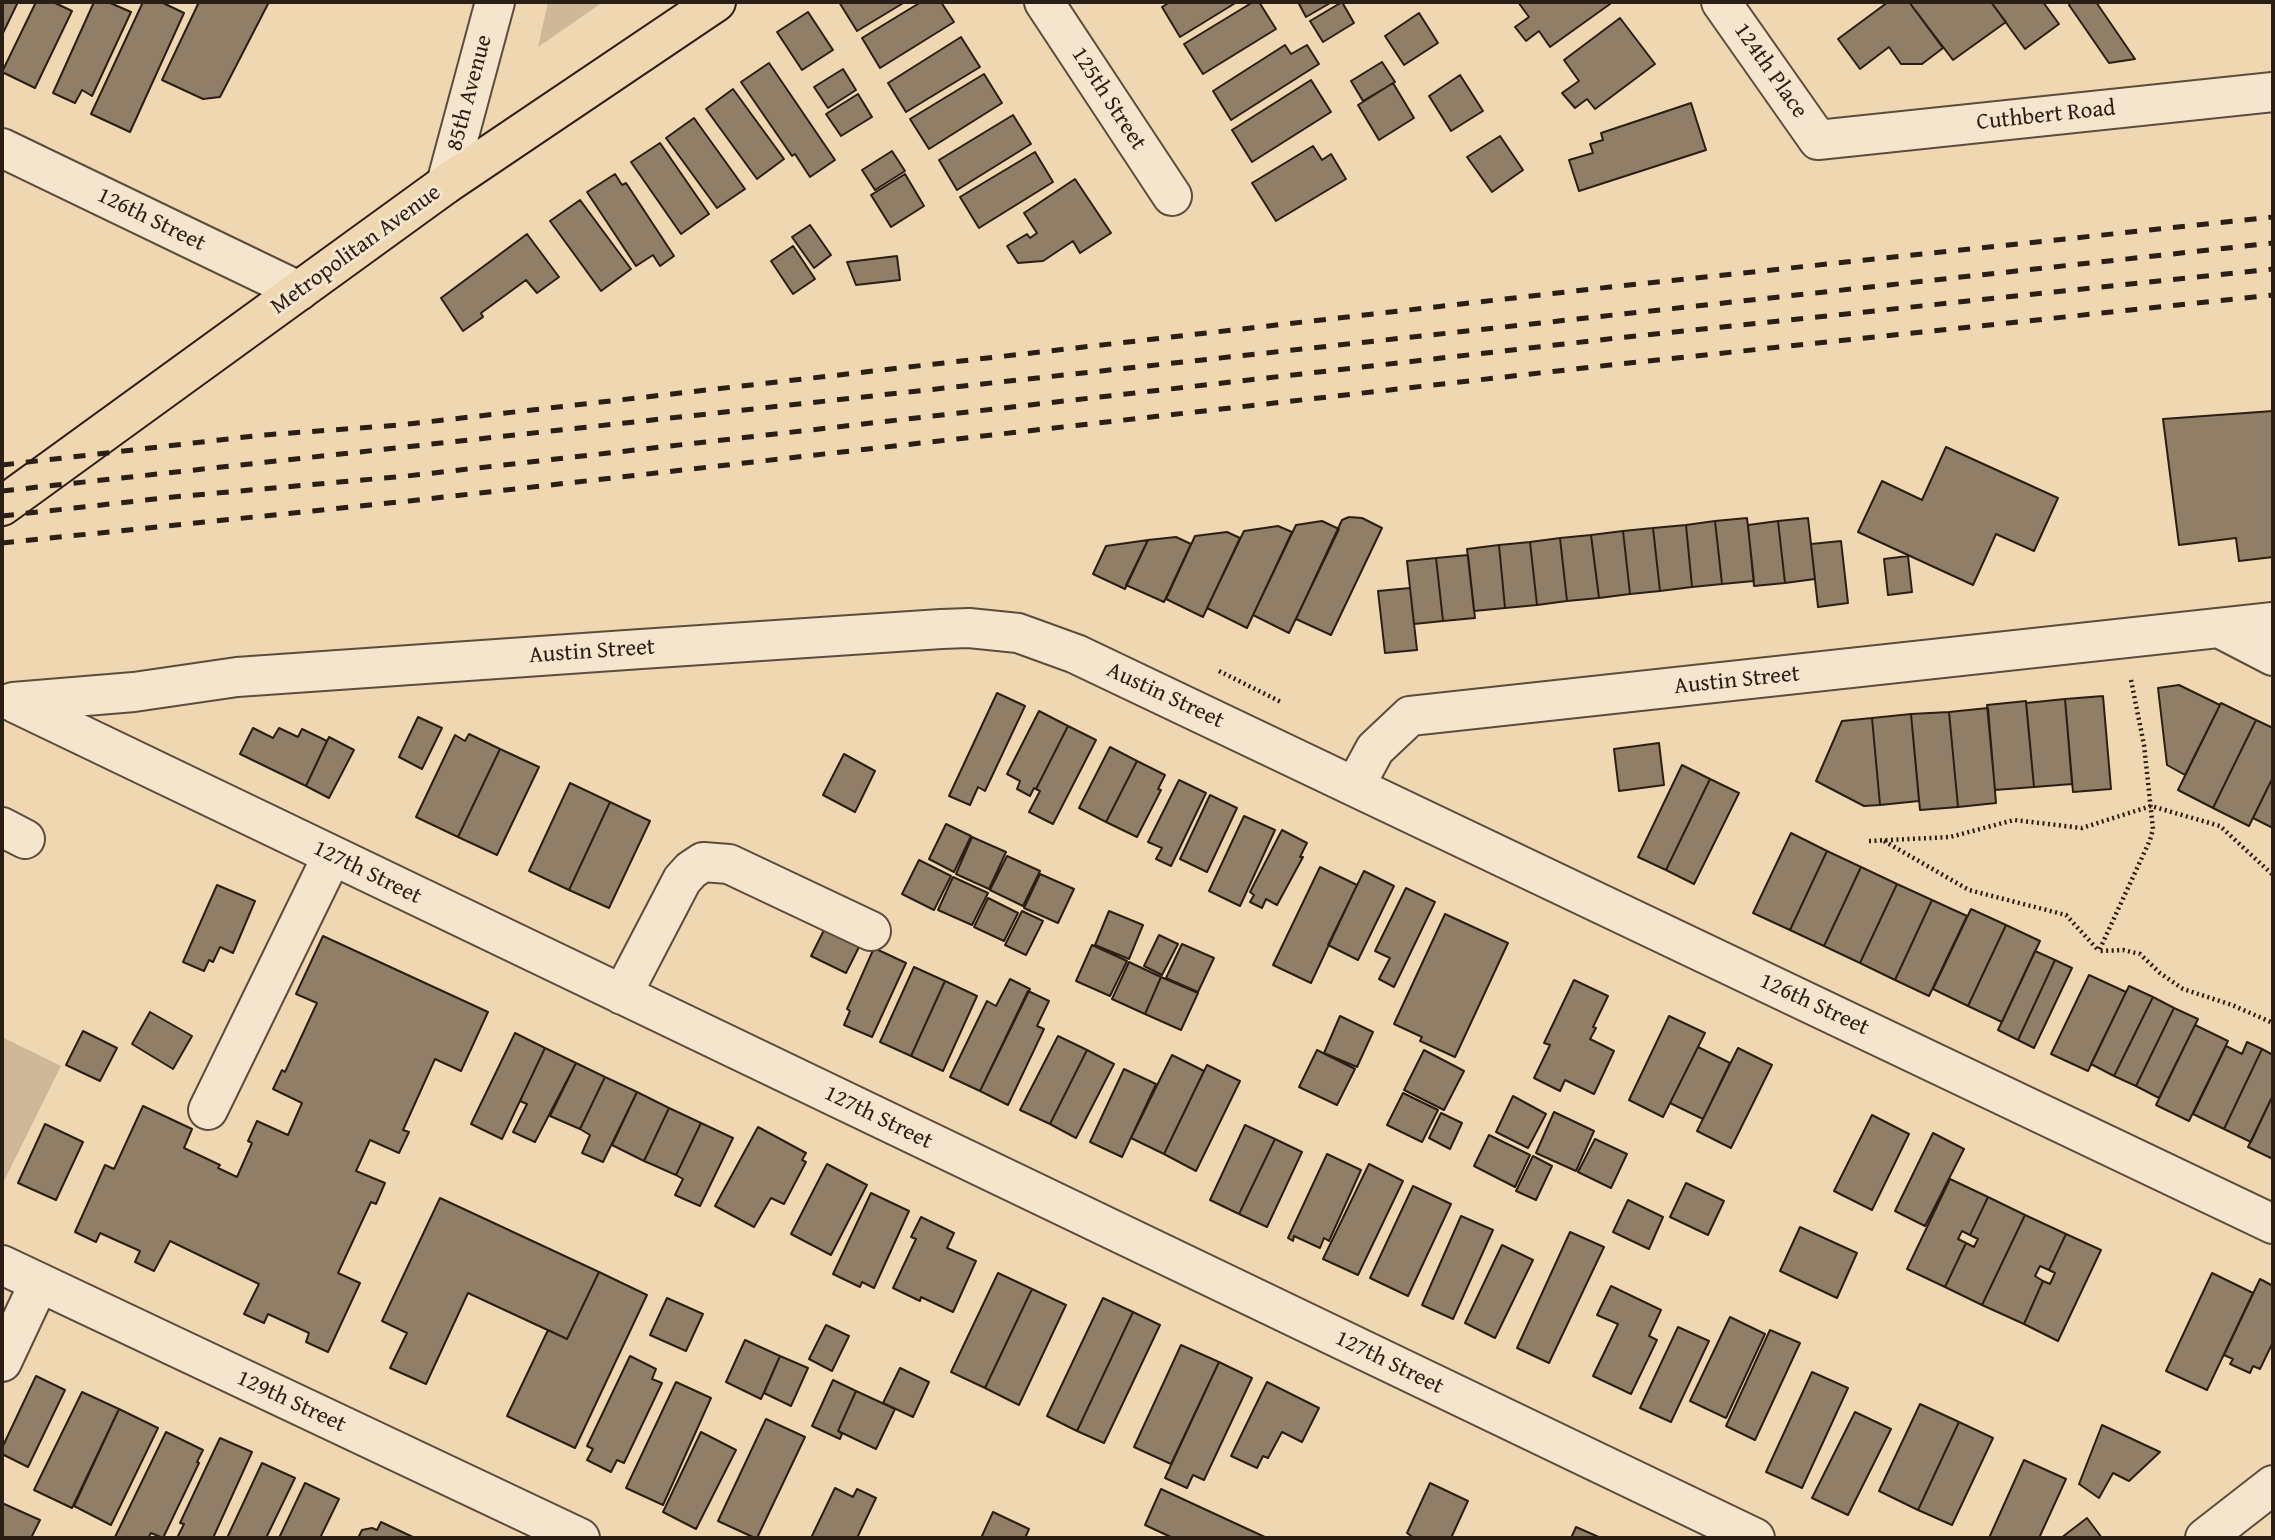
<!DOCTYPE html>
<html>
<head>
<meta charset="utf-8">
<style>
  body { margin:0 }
  #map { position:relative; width:2275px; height:1540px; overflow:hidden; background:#efd7b2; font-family:"Gentium Book Plus",serif }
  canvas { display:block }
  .frame { position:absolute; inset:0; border:4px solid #2b1e14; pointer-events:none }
</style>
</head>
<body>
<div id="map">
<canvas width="2275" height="1540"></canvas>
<div class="frame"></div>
</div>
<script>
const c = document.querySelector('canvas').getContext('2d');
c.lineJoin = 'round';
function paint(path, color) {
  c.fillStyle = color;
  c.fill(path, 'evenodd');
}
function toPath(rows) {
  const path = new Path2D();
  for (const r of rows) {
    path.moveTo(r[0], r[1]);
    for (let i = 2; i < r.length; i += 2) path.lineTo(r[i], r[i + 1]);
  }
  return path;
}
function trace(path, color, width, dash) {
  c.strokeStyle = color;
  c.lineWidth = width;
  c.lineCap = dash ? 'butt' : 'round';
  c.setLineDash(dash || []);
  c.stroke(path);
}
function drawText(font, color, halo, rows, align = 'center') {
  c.font = font + ' "Gentium Book Plus",serif';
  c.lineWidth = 6;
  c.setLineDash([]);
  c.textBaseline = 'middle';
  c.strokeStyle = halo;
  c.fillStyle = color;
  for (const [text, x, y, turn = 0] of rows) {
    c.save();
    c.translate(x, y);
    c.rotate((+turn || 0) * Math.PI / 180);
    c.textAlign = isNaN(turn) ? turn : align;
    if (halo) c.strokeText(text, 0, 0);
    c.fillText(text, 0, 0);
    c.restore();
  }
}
const green = toPath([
  [548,2,603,2,538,47],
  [2,1037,61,1066,2,1185]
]);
const building = toPath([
  [2,2,18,2,2,35,2,2],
  [36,2,53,2,72,11,35,88,2,72,36,2],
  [94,2,108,2,131,12,92,96,82,90,75,103,53,93,94,2],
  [143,2,161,2,184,13,130,132,91,114,143,2],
  [199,2,269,2,220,97,203,99,162,80,199,2],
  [839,2,905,2,857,31,839,2],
  [921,2,941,2,954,22,880,68,862,38,921,2],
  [1170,2,1237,2,1180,37,1162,7,1170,2],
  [1253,2,1259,2,1276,29,1203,74,1184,44,1253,2],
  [1298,2,1332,2,1306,17,1298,2],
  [1342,2,1354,23,1323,42,1310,21,1342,2],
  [1518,2,1609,2,1610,4,1550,47,1539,31,1526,41,1515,27,1529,17,1518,2],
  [1888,2,1909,2,1943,48,1922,64,1901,64,1889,47,1860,69,1838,39,1888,2],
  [1909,2,1991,2,2006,22,1953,60,1909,2],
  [1991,2,2043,2,2059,24,2025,49,1991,2],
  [2070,2,2096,2,2135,59,2109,63,2069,5,2070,2],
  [808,12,833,50,802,70,777,32,808,12],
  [1419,13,1438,43,1404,65,1385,36,1419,13],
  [1620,18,1655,64,1595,109,1587,99,1575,108,1562,93,1579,81,1564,60,1620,18],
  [961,37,980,67,906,112,888,83,961,37],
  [1285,45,1291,54,1307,45,1319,64,1231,120,1213,91,1285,45],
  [1382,62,1395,82,1363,101,1351,81,1382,62],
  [769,63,835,160,810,177,795,154,792,156,741,82,769,63],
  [843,69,856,90,828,108,814,87,843,69],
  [984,74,1002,103,929,149,910,119,984,74],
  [1460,75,1483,111,1451,131,1429,96,1460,75],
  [1311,80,1331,112,1252,162,1232,130,1311,80],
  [1393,83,1414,118,1379,140,1358,105,1393,83],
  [733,89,784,159,757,179,706,109,733,89],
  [858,94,872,117,841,136,826,114,858,94],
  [1691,103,1706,150,1579,191,1569,160,1593,153,1590,144,1603,140,1601,133,1691,103],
  [1013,115,1031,144,957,190,939,160,1013,115],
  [694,118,745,189,717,208,666,138,694,118],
  [1500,136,1523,170,1492,192,1467,157,1500,136],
  [660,143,709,214,681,234,631,162,660,143],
  [1313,146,1322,160,1331,154,1346,179,1276,221,1252,183,1313,146],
  [892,151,905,171,875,190,862,170,892,151],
  [1035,152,1053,182,979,228,960,197,1035,152],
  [615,174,622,185,626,183,674,256,660,266,653,255,636,266,587,192,615,174],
  [905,174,924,206,891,227,871,195,905,174],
  [1075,179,1111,233,1080,253,1073,241,1043,261,1018,263,1007,246,1027,234,1030,238,1037,233,1024,213,1075,179],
  [580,200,631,269,601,291,550,221,580,200],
  [810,225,831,255,814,268,792,237,810,225],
  [527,234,559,277,537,293,526,280,481,313,483,317,463,331,441,298,527,234],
  [793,246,815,279,793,294,771,261,793,246],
  [897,256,900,280,856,285,847,262,897,256],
  [2273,411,2273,557,2239,561,2236,538,2179,545,2163,419,2273,411],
  [1946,447,2058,498,2034,551,1996,534,1973,585,1858,532,1882,481,1922,500,1946,447],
  [1349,517,1362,518,1382,528,1331,635,1296,619,1342,520,1349,517],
  [1747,518,1754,581,1722,584,1715,521,1747,518],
  [1808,518,1815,579,1785,583,1778,521,1808,518],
  [1322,521,1339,529,1289,633,1253,615,1296,525,1322,521],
  [1715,521,1722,584,1692,587,1686,525,1715,521],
  [1778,521,1785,583,1754,586,1748,525,1778,521],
  [1686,525,1692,587,1660,591,1653,528,1686,525],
  [1278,526,1292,532,1247,628,1207,608,1244,531,1278,526],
  [1653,528,1660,591,1630,594,1623,531,1653,528],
  [1623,531,1630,594,1599,598,1591,535,1623,531],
  [1227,532,1240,538,1203,617,1166,599,1195,536,1227,532],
  [1591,535,1599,598,1567,601,1560,538,1591,535],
  [1176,537,1191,544,1164,602,1126,585,1148,540,1176,537],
  [1560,538,1567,601,1537,605,1530,542,1560,538],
  [1148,540,1125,589,1093,574,1106,546,1148,540],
  [1841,541,1848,603,1818,607,1811,544,1841,541],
  [1530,542,1537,605,1505,608,1499,545,1530,542],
  [1499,545,1505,608,1474,611,1467,549,1499,545],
  [1468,555,1475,618,1443,621,1436,558,1468,555],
  [1908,556,1912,592,1888,595,1884,559,1908,556],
  [1436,558,1443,621,1414,624,1407,561,1436,558],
  [1410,588,1417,650,1385,653,1378,591,1410,588],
  [2179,685,2220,705,2185,775,2167,765,2158,688,2179,685],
  [997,693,1025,706,985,791,978,787,970,805,949,796,997,693],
  [2103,696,2111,789,2073,792,2065,699,2103,696],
  [2065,699,2072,784,2034,787,2026,703,2065,699],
  [2026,701,2034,787,1995,790,1987,705,2026,701],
  [2221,703,2256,720,2213,808,2178,790,2221,703],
  [1988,708,1996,803,1958,807,1949,712,1988,708],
  [1039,711,1068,726,1036,789,1034,788,1030,796,1017,789,1020,781,1007,774,1039,711],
  [1949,712,1958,807,1920,810,1911,714,1949,712],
  [1911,714,1919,801,1880,805,1872,718,1911,714],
  [418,717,442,728,422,769,399,757,418,717],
  [1872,718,1880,805,1864,806,1816,781,1842,721,1872,718],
  [2256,720,2273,728,2273,777,2249,826,2213,808,2256,720],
  [1068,726,1096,740,1053,824,1029,812,1040,791,1036,789,1068,726],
  [253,728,273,738,279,728,298,737,302,729,327,741,306,786,240,754,253,728],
  [469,734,500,749,458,837,416,817,455,735,465,741,469,734],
  [329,737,354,750,329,798,306,786,329,737],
  [1659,743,1664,785,1619,791,1614,749,1659,743],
  [1110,747,1137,761,1106,822,1079,808,1110,747],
  [500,749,539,767,497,855,458,837,500,749],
  [844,754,875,771,855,812,823,795,844,754],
  [1137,761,1165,775,1158,789,1161,790,1137,837,1106,822,1137,761],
  [1682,765,1710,779,1666,870,1638,857,1682,765],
  [2273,777,2273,828,2253,818,2273,777],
  [1710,779,1739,793,1694,884,1666,870,1710,779],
  [1179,780,1206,793,1171,866,1156,859,1162,848,1148,842,1179,780],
  [570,783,610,802,569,890,529,871,570,783],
  [1210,795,1237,808,1207,872,1180,859,1210,795],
  [610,802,650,821,609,908,569,890,610,802],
  [1244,816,1275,830,1240,906,1209,891,1244,816],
  [946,824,971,836,954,872,929,859,946,824],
  [1282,830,1307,843,1300,857,1303,857,1277,905,1266,899,1262,908,1250,902,1254,895,1250,892,1282,830],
  [1791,833,1827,851,1790,930,1753,913,1791,833],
  [972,837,1006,852,989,889,956,874,972,837],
  [1827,851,1861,867,1824,946,1790,930,1827,851],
  [1007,856,1040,871,1023,906,990,890,1007,856],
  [919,860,951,876,934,910,902,894,919,860],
  [1320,867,1357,885,1311,983,1273,965,1320,867],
  [1861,867,1897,884,1860,963,1824,946,1861,867],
  [1364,871,1394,886,1358,960,1328,945,1364,871],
  [1040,874,1074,889,1058,923,1024,908,1040,874],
  [953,877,988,893,972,925,938,910,953,877],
  [1897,884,1932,900,1895,980,1860,963,1897,884],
  [217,885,255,901,233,953,220,947,213,962,209,960,204,971,183,962,217,885],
  [1406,888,1435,902,1394,987,1379,979,1390,958,1375,951,1406,888],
  [988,898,1018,913,1004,941,974,927,988,898],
  [1932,900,1967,916,1929,996,1895,980,1932,900],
  [1971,909,2006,925,1968,1006,1933,989,1971,909],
  [1022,911,1043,921,1026,955,1005,945,1022,911],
  [1109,911,1143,925,1129,959,1095,945,1109,911],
  [1445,914,1508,943,1455,1057,1420,1041,1422,1037,1394,1024,1445,914],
  [2006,925,2040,941,2002,1022,1968,1006,2006,925],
  [826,926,861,943,846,973,811,956,826,926],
  [1159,935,1178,944,1162,975,1144,966,1159,935],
  [323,936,488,1012,461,1071,435,1059,403,1130,409,1132,399,1153,370,1140,356,1171,385,1183,376,1204,371,1202,338,1273,360,1283,328,1352,306,1342,309,1333,268,1314,264,1323,244,1314,259,1284,170,1241,154,1271,135,1262,140,1251,100,1233,96,1242,75,1232,105,1165,114,1169,143,1106,192,1129,184,1148,220,1165,218,1168,237,1177,252,1143,248,1141,257,1121,288,1135,302,1103,273,1089,282,1070,285,1072,317,1003,296,994,323,936],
  [1182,944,1214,958,1198,992,1166,978,1182,944],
  [1092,945,1127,961,1110,996,1076,981,1092,945],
  [874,948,906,963,872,1037,844,1025,850,1011,847,1009,874,948],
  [2035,951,2055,960,2018,1040,1998,1030,2035,951],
  [2055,960,2072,968,2034,1048,2018,1040,2055,960],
  [1129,962,1161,977,1145,1014,1112,999,1129,962],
  [914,967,945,981,911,1056,880,1042,914,967],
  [2089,975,2126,992,2088,1071,2051,1054,2089,975],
  [1161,977,1198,993,1181,1030,1145,1014,1161,977],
  [1010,979,1030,989,980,1091,950,1077,987,1001,996,1006,1010,979],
  [1574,980,1608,996,1593,1027,1596,1028,1590,1039,1614,1051,1594,1094,1565,1080,1560,1091,1534,1078,1550,1045,1544,1043,1574,980],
  [945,981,977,996,943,1071,911,1056,945,981],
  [2129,986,2153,997,2114,1076,2091,1064,2129,986],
  [1028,991,1049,1001,1037,1026,1044,1029,1008,1105,980,1091,1028,991],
  [2153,997,2174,1008,2136,1086,2114,1076,2153,997],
  [2174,1008,2198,1019,2159,1098,2136,1086,2174,1008],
  [150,1012,192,1036,173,1069,132,1044,150,1012],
  [1340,1016,1373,1032,1357,1067,1324,1053,1340,1016],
  [1669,1016,1705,1033,1663,1117,1629,1100,1669,1016],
  [2195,1025,2228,1041,2189,1121,2156,1105,2195,1025],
  [83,1031,117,1048,100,1081,66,1065,83,1031],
  [515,1033,545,1048,502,1139,471,1124,515,1033],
  [1058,1036,1087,1050,1050,1124,1020,1110,1058,1036],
  [2247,1042,2262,1049,2224,1129,2193,1114,2226,1046,2242,1054,2247,1042],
  [1698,1047,1730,1063,1703,1119,1670,1103,1698,1047],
  [545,1048,576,1063,535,1142,513,1132,527,1104,520,1101,545,1048],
  [1738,1048,1772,1065,1731,1148,1697,1131,1738,1048],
  [2262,1049,2273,1055,2273,1095,2251,1142,2224,1129,2262,1049],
  [1087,1050,1114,1064,1076,1138,1050,1124,1087,1050],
  [1317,1050,1355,1069,1337,1105,1299,1087,1317,1050],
  [1424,1050,1464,1071,1444,1110,1404,1090,1424,1050],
  [1172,1055,1204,1071,1164,1154,1131,1138,1172,1055],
  [576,1063,605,1077,580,1129,550,1116,576,1063],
  [1207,1065,1240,1081,1196,1171,1164,1154,1207,1065],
  [1124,1069,1156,1084,1122,1157,1090,1142,1124,1069],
  [605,1077,637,1092,603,1162,582,1153,590,1135,580,1129,605,1077],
  [637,1092,669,1108,644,1161,612,1145,637,1092],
  [1403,1093,1438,1110,1422,1142,1387,1125,1403,1093],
  [2273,1095,2273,1159,2248,1147,2273,1095],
  [1513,1096,1546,1114,1528,1148,1496,1132,1513,1096],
  [669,1108,701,1123,676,1175,644,1161,669,1108],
  [1554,1112,1594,1131,1576,1171,1536,1153,1554,1112],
  [1441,1113,1462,1123,1450,1149,1429,1138,1441,1113],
  [1872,1115,1909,1134,1872,1210,1834,1191,1872,1115],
  [701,1123,733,1138,700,1206,675,1195,683,1179,676,1175,701,1123],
  [45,1124,83,1142,56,1200,18,1183,45,1124],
  [1245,1125,1275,1139,1239,1214,1210,1200,1245,1125],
  [758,1127,806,1153,802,1160,806,1162,784,1204,771,1198,754,1227,715,1206,758,1127],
  [1933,1133,1964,1149,1925,1226,1895,1211,1933,1133],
  [1489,1135,1530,1155,1515,1187,1474,1166,1489,1135],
  [1275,1139,1302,1152,1267,1227,1239,1214,1275,1139],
  [1595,1139,1627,1154,1611,1188,1578,1172,1595,1139],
  [1327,1154,1361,1170,1329,1241,1324,1238,1320,1248,1294,1236,1293,1241,1288,1238,1327,1154],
  [1533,1156,1552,1166,1536,1200,1516,1191,1533,1156],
  [827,1164,867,1185,831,1255,791,1234,827,1164],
  [1369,1164,1403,1181,1358,1275,1323,1259,1369,1164],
  [1950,1179,1988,1197,1970,1235,1962,1231,1958,1239,1966,1243,1945,1287,1907,1269,1950,1179],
  [1686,1183,1724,1201,1708,1235,1670,1217,1686,1183],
  [1413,1186,1451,1204,1408,1296,1370,1278,1413,1186],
  [871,1193,909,1211,874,1288,862,1282,860,1287,833,1274,871,1193],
  [1988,1197,2025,1215,1982,1305,1945,1287,1966,1243,1974,1247,1978,1239,1970,1235,1988,1197],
  [440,1198,599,1272,567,1339,468,1293,426,1384,390,1368,407,1333,382,1321,440,1198],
  [1628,1200,1663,1217,1649,1249,1613,1232,1628,1200],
  [2025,1215,2066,1234,2049,1270,2040,1266,2035,1276,2043,1281,2024,1324,1982,1305,2025,1215],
  [1461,1216,1493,1230,1453,1319,1422,1305,1461,1216],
  [921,1217,954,1233,947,1248,976,1261,953,1312,921,1297,920,1301,893,1288,916,1239,911,1237,921,1217],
  [1800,1227,1857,1253,1837,1298,1780,1271,1800,1227],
  [1570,1232,1604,1247,1549,1363,1517,1348,1570,1232],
  [2066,1234,2101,1250,2058,1341,2024,1324,2043,1281,2050,1284,2055,1273,2049,1270,2066,1234],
  [1502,1245,1533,1260,1495,1338,1465,1323,1502,1245],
  [599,1272,647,1295,575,1448,507,1416,548,1330,567,1339,599,1272],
  [998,1273,1032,1289,985,1388,951,1372,998,1273],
  [2212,1273,2253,1293,2207,1390,2166,1371,2212,1273],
  [2260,1279,2273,1286,2273,1342,2260,1369,2253,1366,2250,1373,2230,1364,2233,1359,2224,1355,2260,1279],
  [1611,1286,1661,1310,1649,1336,1657,1340,1631,1394,1593,1376,1618,1324,1597,1315,1611,1286],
  [1032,1289,1066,1305,1019,1405,985,1388,1032,1289],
  [667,1298,703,1314,686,1351,650,1335,667,1298],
  [1103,1298,1133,1312,1077,1431,1047,1416,1103,1298],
  [1133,1312,1160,1325,1104,1443,1077,1431,1133,1312],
  [1730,1317,1765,1334,1726,1418,1690,1401,1730,1317],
  [826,1325,849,1336,832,1371,809,1359,826,1325],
  [1678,1327,1709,1341,1671,1422,1640,1408,1678,1327],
  [1770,1330,1800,1343,1755,1440,1726,1426,1770,1330],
  [745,1340,780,1356,761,1399,726,1382,745,1340],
  [1181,1345,1219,1362,1171,1464,1134,1447,1181,1345],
  [630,1356,656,1369,652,1379,662,1383,624,1463,617,1460,611,1472,587,1460,593,1449,587,1446,630,1356],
  [780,1356,808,1368,791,1406,764,1393,780,1356],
  [1219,1362,1252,1378,1204,1480,1193,1475,1187,1488,1165,1478,1219,1362],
  [900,1368,929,1382,913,1417,883,1403,900,1368],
  [1812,1372,1848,1388,1802,1488,1766,1472,1812,1372],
  [36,1376,65,1390,28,1467,2,1454,2,1448,36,1376],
  [833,1380,856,1391,838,1431,842,1434,840,1439,812,1426,833,1380],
  [676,1382,711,1398,663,1505,626,1488,676,1382],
  [1267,1382,1319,1408,1302,1442,1282,1432,1268,1458,1263,1456,1257,1468,1231,1456,1267,1382],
  [856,1391,895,1409,876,1449,838,1431,856,1391],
  [82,1392,119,1409,72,1508,34,1490,82,1392],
  [1920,1404,1959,1422,1918,1510,1879,1491,1920,1404],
  [119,1409,158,1428,111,1525,74,1506,119,1409],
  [1855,1412,1891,1429,1848,1515,1812,1498,1855,1412],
  [766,1419,805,1437,757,1538,755,1538,718,1521,766,1419],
  [1959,1422,1993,1438,1952,1525,1918,1510,1959,1422],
  [2102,1425,2160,1452,2129,1481,2113,1473,2099,1498,2079,1484,2102,1425],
  [166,1432,203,1450,197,1462,199,1463,163,1538,151,1533,148,1538,115,1537,166,1432],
  [701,1432,736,1450,696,1529,663,1512,701,1432],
  [220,1438,252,1452,213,1538,177,1538,184,1524,180,1523,220,1438],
  [2024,1460,2066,1479,2039,1538,1989,1538,2024,1460],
  [262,1463,295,1478,266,1538,227,1538,262,1463],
  [305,1483,339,1499,320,1538,279,1538,305,1483],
  [1430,1483,1468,1501,1451,1538,1414,1538,1407,1533,1430,1483],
  [835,1488,853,1497,857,1489,876,1498,857,1538,811,1538,835,1488],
  [1161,1489,1267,1538,1173,1538,1145,1525,1161,1489],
  [2,1503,40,1520,31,1538,2,1538,2,1503],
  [993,1512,1029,1529,1025,1538,981,1538,993,1512],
  [2087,1518,2102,1538,2061,1538,2087,1518],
  [381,1522,415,1538,358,1538,362,1530,372,1528,377,1530,381,1522],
  [1576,1527,1601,1538,1571,1538,1576,1527]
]);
const path = toPath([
  [1219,671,1281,702],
  [2131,680,2144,745,2153,829,2150,840,2099,951,2123,950,2140,954,2160,973,2183,989,2232,1005,2273,1023],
  [1869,841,1950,837,2014,820,2082,828,2151,806,2220,826,2273,875],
  [1884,841,1969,890,2066,915,2099,951]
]);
const minor = toPath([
  [1044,2,1172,196],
  [1721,2,1818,140,2273,92],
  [2,148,299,291],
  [446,184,495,2],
  [2219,628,2273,656],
  [13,702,134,692,237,677,641,649,941,629,969,628,1018,633,1076,654,2273,1224],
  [15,703,1755,1538],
  [1355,786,1375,749,1410,716,2273,622],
  [2,827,25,839],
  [622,995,682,880,691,870,703,862,729,864,871,931],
  [208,1110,332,856],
  [2,1265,580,1538],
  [2,1362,39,1283],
  [2205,1538,2273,1485]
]);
const major = toPath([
  [2,506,446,184,716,2]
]);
const rail = toPath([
  [2,465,263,435,400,425,1610,287,2273,217],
  [2,491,2273,243],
  [2,516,173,497,407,476,1617,338,2273,269],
  [2,543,409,501,1619,364,2273,295]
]);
const streetNames = [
  ["124th Place",1770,71,55],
  ["85th Avenue",470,93,-75],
  ["125th Street",1108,99,57],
  ["Cuthbert Road",2046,116,-6],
  ["126th Street",151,220,26],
  ["Metropolitan Avenue",356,250,-36],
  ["Austin Street",592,652,-4],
  ["Austin Street",1737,681,-6],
  ["Austin Street",1165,696,25],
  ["127th Street",367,873,26],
  ["126th Street",1814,1005,25],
  ["127th Street",878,1118,26],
  ["127th Street",1389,1363,26],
  ["129th Street",291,1402,25]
];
paint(green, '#ceb897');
paint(building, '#917e66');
trace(building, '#2b1e14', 2);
trace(minor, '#5c4c3c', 42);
trace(major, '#2b1e14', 42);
trace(path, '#2b1e14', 4.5, [2, 3.5]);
trace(minor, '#f5e5cd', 38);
trace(major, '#efd7b2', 38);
trace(rail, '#2b1e14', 5, [12, 12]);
drawText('23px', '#2b1e14', '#f5e5cd', streetNames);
</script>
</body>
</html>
